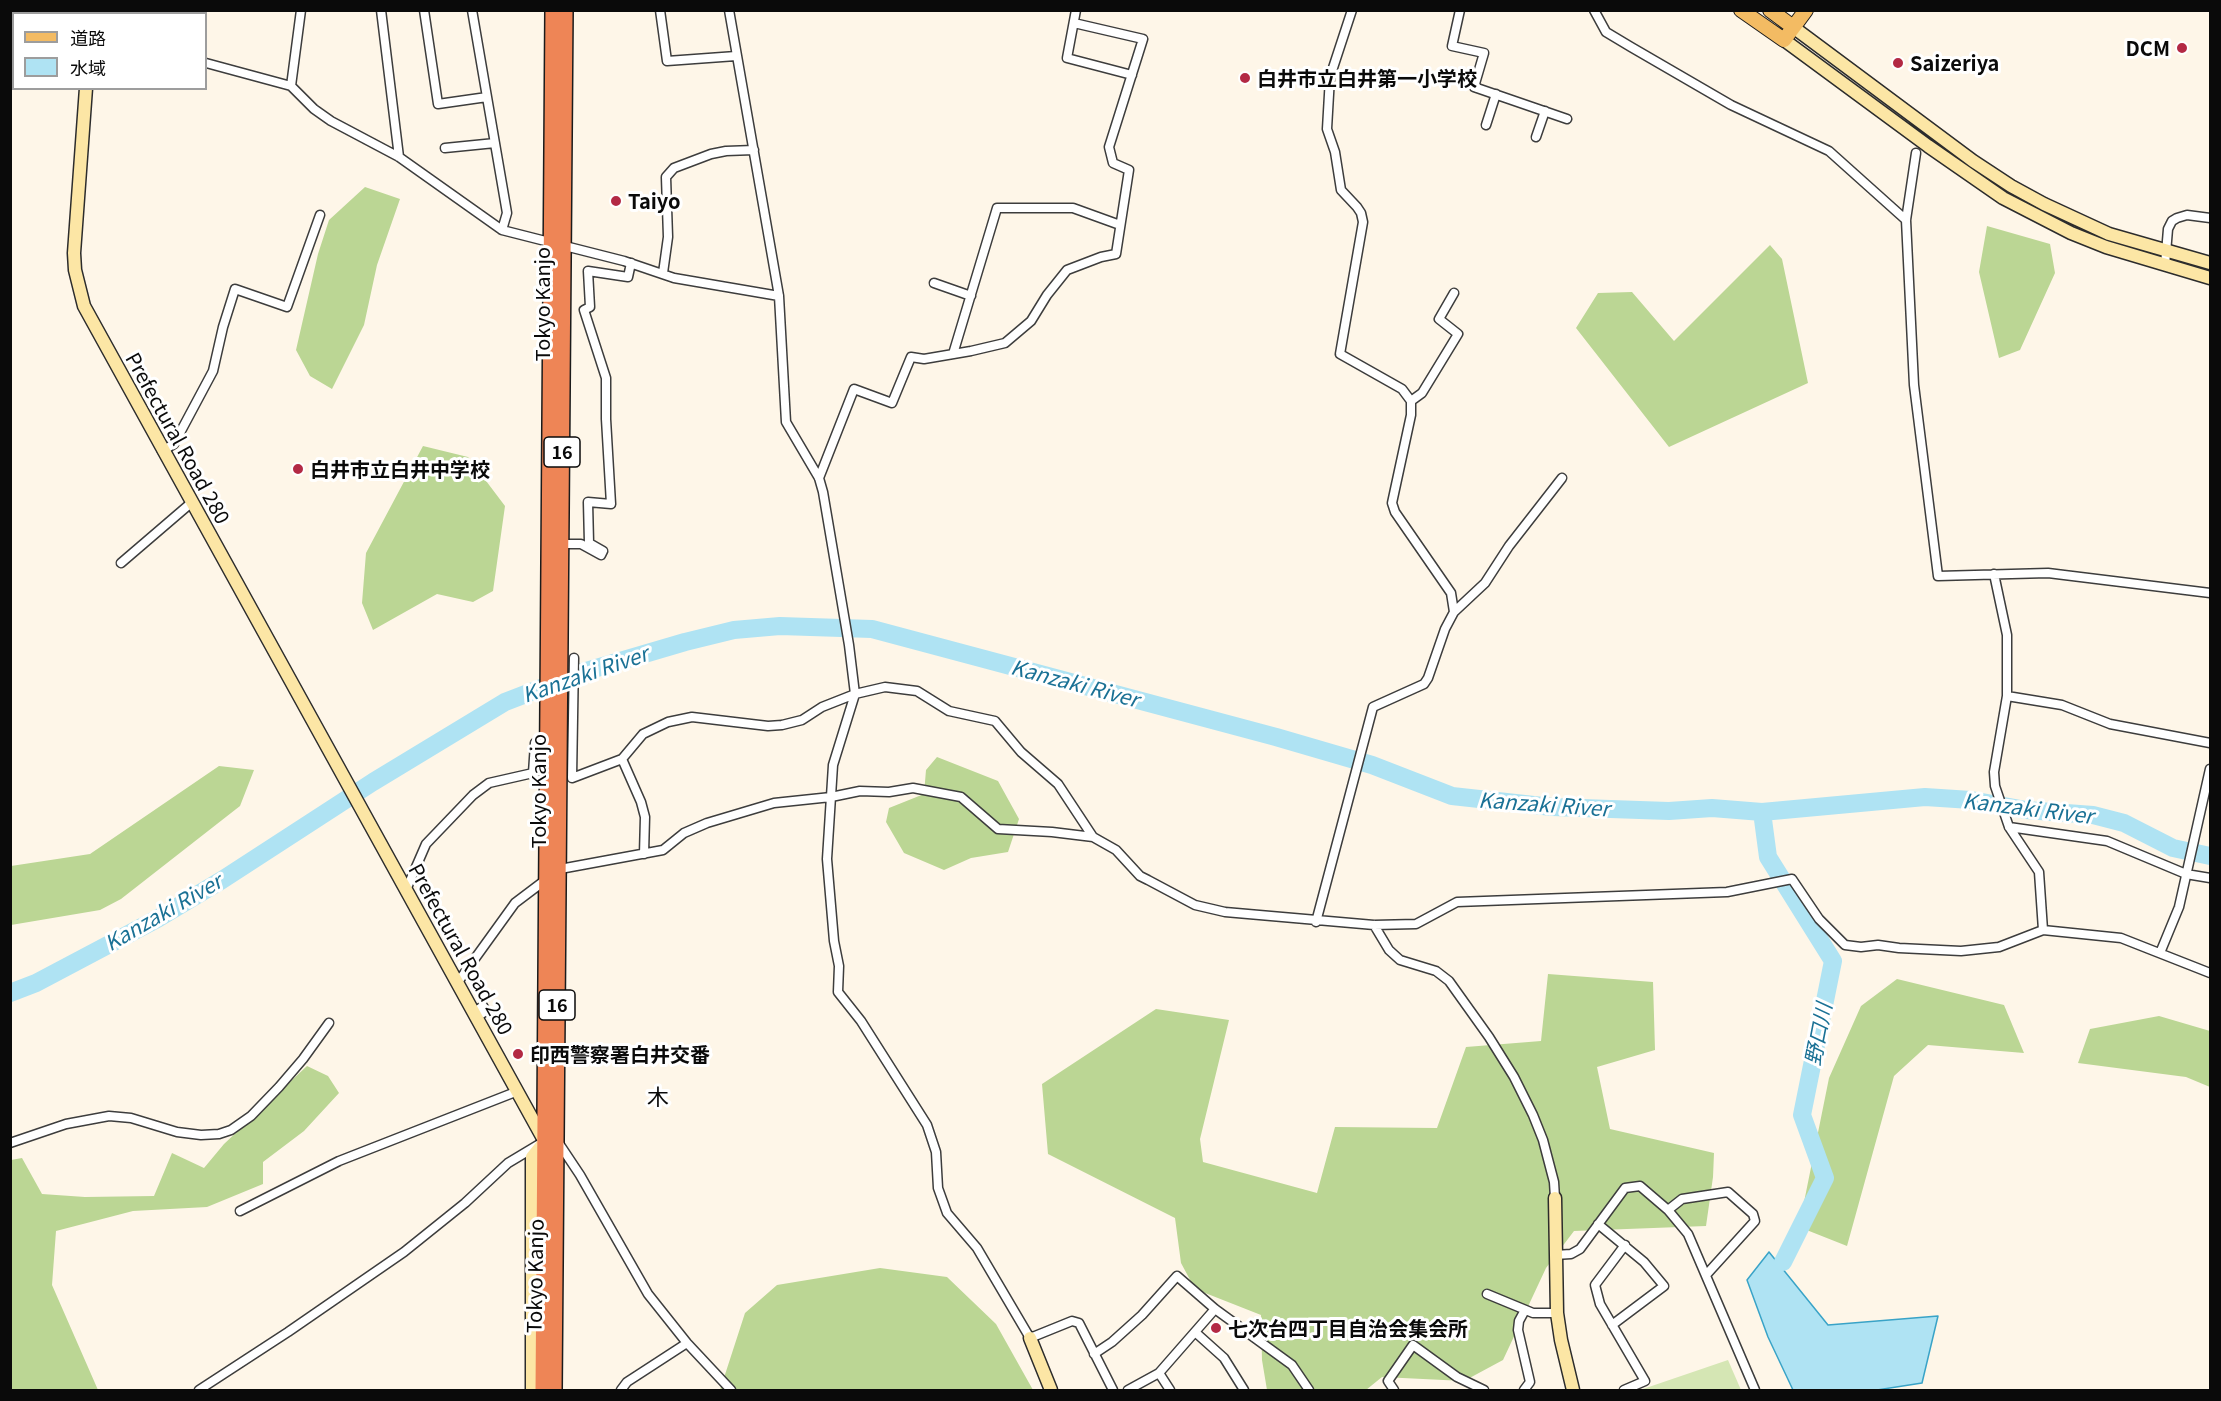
<!DOCTYPE html>
<html>
<head>
<meta charset="utf-8">
<style>
  body { margin:0 }
  #map { position:relative; width:2221px; height:1401px; overflow:hidden; background:#fef6e8; font-family:Georgia,"Noto Sans JP",serif }
  canvas { display:block }
  .frame { position:absolute; inset:0; border:12px solid #0a0a0a; pointer-events:none }
  .legend { position:absolute; left:12px; top:12px; width:195px; height:78px; box-sizing:border-box; background:#fff; border:2px solid #9d9d9d; margin:0; padding:8px 10px; list-style:none; font-size:18px; color:#0a0a0a }
  .legend li { display:flex; align-items:center; gap:12px; height:30px }
  .legend b { width:30px; border:2px solid #9d9d9d }
</style>
</head>
<body>
<div id="map">
<canvas width="2221" height="1401"></canvas>
<div class="frame"></div>
<ul class="legend">
<li><b style="height:8px;background:#f3bb63"></b>道路</li>
<li><b style="height:16px;background:#afe3f3"></b>水域</li>
</ul>
</div>
<script>
const c = document.querySelector('canvas').getContext('2d');
c.lineJoin = 'round';
function paint(path, color) {
  c.fillStyle = color;
  c.fill(path, 'evenodd');
}
function toPath(rows) {
  const path = new Path2D();
  for (const r of rows) {
    path.moveTo(r[0], r[1]);
    for (let i = 2; i < r.length; i += 2) path.lineTo(r[i], r[i + 1]);
  }
  return path;
}
function trace(path, color, width, dash) {
  c.strokeStyle = color;
  c.lineWidth = width;
  c.lineCap = dash ? 'butt' : 'round';
  c.setLineDash(dash || []);
  c.stroke(path);
}
function drawText(font, color, halo, rows, align = 'center') {
  c.font = font + ' Georgia,"Noto Sans JP",serif';
  c.lineWidth = 6;
  c.setLineDash([]);
  c.textBaseline = 'middle';
  c.strokeStyle = halo;
  c.fillStyle = color;
  for (const [text, x, y, turn = 0] of rows) {
    c.save();
    c.translate(x, y);
    c.rotate((+turn || 0) * Math.PI / 180);
    c.textAlign = isNaN(turn) ? turn : align;
    if (halo) c.strokeText(text, 0, 0);
    c.fillText(text, 0, 0);
    c.restore();
  }
}
const green = toPath([
  [1728,1360,1741,1390,1640,1390]
]);
const forest = toPath([
  [365,187,400,199,377,265,364,325,332,389,310,376,296,350,318,254,329,220],
  [1987,226,2050,244,2055,273,2020,350,1999,358,1979,272],
  [1770,245,1782,259,1808,383,1669,447,1576,328,1598,293,1632,292,1674,341],
  [423,446,468,457,505,506,493,591,473,602,437,594,373,630,362,603,366,553],
  [937,757,998,781,1019,819,1008,852,971,858,944,870,904,853,886,822,889,808,924,794,926,770],
  [219,766,254,770,240,806,121,899,100,910,11,925,11,866,90,854],
  [1548,974,1653,982,1655,1050,1597,1067,1610,1129,1714,1153,1713,1177,1706,1226,1574,1231,1546,1268,1503,1360,1464,1381,1382,1377,1366,1390,1267,1390,1262,1360,1261,1315,1195,1289,1181,1263,1175,1218,1048,1154,1042,1084,1156,1009,1229,1020,1200,1139,1203,1162,1317,1193,1335,1127,1437,1128,1466,1047,1541,1041],
  [1897,979,2004,1005,2024,1053,1928,1045,1894,1076,1847,1246,1799,1227,1829,1078,1861,1006],
  [2159,1016,2210,1031,2210,1087,2186,1077,2078,1063,2090,1029],
  [307,1066,328,1076,339,1093,304,1131,263,1162,263,1184,207,1207,133,1211,56,1231,52,1285,98,1390,11,1390,11,1160,22,1158,42,1194,85,1197,154,1196,172,1153,204,1168,224,1144],
  [880,1268,947,1277,996,1324,1033,1390,720,1390,745,1313,777,1285]
]);
const water = toPath([
  [1769,1252,1828,1325,1938,1316,1922,1383,1877,1390,1793,1390,1768,1337,1747,1280,1769,1252]
]);
const river = toPath([
  [1762,812,1768,857,1833,961,1802,1115,1825,1178,1783,1262],
  [10,993,36,983,157,919,222,880,373,782,505,702,583,672,685,642,734,630,780,626,872,629,1276,737,1372,765,1452,796,1552,807,1669,811,1712,808,1762,812,1925,797,1971,800,2026,810,2093,815,2124,823,2173,848,2210,856]
]);
const street = toPath([
  [110,10,115,14],
  [381,10,399,157],
  [424,10,438,104,487,97],
  [472,10,507,213,502,230],
  [660,10,667,61,736,56],
  [729,10,779,296,786,422,819,478,823,492,849,645,855,694,833,765,827,859,834,941,839,966,838,992,861,1021,927,1125,936,1152,938,1188,947,1213,977,1248,1030,1338,1072,1321,1079,1323,1113,1390],
  [1076,10,1067,58,1132,75],
  [1460,10,1452,46,1484,53,1474,87,1567,119],
  [1594,10,1606,32,1631,47,1731,105,1829,151,1906,220],
  [206,63,291,86,314,109,331,121,399,157,502,230,624,261,674,278,779,296],
  [291,86,301,10],
  [1486,125,1496,94],
  [1536,137,1545,111],
  [445,148,495,143],
  [1916,153,1906,220,1914,385,1938,576,2048,573,2210,593],
  [2165,265,2168,229,2172,221,2177,218,2187,215,2210,218],
  [663,273,668,237,666,177,674,168,711,154,726,151,754,150],
  [934,283,971,296],
  [953,354,997,208,1073,208,1120,225],
  [1411,401,1422,393,1458,334,1439,319,1454,293],
  [162,451,174,444,213,371,223,327,235,289,287,307,320,215],
  [819,478,854,389,892,403,911,357,924,359,971,351,1005,343,1031,321,1047,295,1067,270,1101,257,1116,254,1129,170,1113,163,1109,147,1143,39,1074,23],
  [561,544,581,544,601,555,603,551,589,543,588,502,611,504,606,419,606,378,584,310,590,307,588,271,628,277,631,263],
  [121,563,191,503],
  [1994,574,2007,635,2007,696,1994,772,1995,786,2009,827,2039,872,2043,930],
  [1454,612,1485,583,1509,546,1562,478],
  [574,658,572,778,622,759,643,734,668,722,692,717,768,726,782,725,802,720,822,707,855,694,885,687,917,691,949,711,995,721,1021,752,1058,784,1093,837],
  [2007,696,2062,705,2110,724,2210,743],
  [622,759,641,802,645,817,644,854],
  [2009,827,2107,841,2186,874,2210,878],
  [406,890,426,844,473,795,489,783,533,773,535,743],
  [1316,922,1373,707,1424,684,1428,678,1445,629,1454,612,1451,593,1395,512,1392,503,1411,415,1411,401,1402,389,1340,354,1363,222,1361,213,1357,207,1341,190,1335,152,1327,129,1330,77,1352,10],
  [1374,925,1389,950,1400,960,1436,971,1449,981,1489,1037,1514,1077,1533,1115,1543,1140,1554,1182,1555,1198],
  [2160,953,2179,907,2210,769],
  [458,982,515,903,560,869,663,850,684,833,707,823,774,803,831,797,860,791,889,792,913,788,961,797,998,829,1052,832,1093,837,1116,850,1140,876,1148,880,1195,905,1225,912,1374,925,1416,924,1457,902,1727,892,1792,879,1819,919,1845,945,1861,947,1878,945,1899,948,1961,951,1999,947,2043,930,2121,938,2210,973],
  [474,1012,483,1006,486,1011,477,1017],
  [558,1142,580,1175,648,1294,687,1343,731,1390],
  [10,1143,66,1124,109,1116,131,1118,177,1132,201,1135,219,1134,231,1130,251,1116,279,1087,303,1059,329,1023],
  [1668,1210,1682,1199,1728,1192,1753,1214,1755,1221,1706,1275],
  [240,1211,339,1161,518,1091],
  [1598,1224,1644,1262,1664,1286,1612,1325],
  [1555,1255,1571,1254,1580,1249,1625,1188,1640,1186,1668,1210,1688,1234,1755,1390],
  [1487,1294,1533,1313,1557,1313],
  [1195,1332,1224,1358,1244,1390],
  [1094,1354,1112,1342,1142,1315,1177,1276,1215,1309,1292,1365,1309,1390],
  [1159,1373,1170,1390],
  [199,1390,288,1332,404,1252,465,1203,508,1163,538,1145],
  [621,1390,627,1382,687,1343],
  [1128,1390,1159,1373,1215,1309],
  [1394,1390,1388,1381,1413,1345,1457,1377,1484,1390],
  [1524,1390,1530,1382,1518,1330,1519,1321,1525,1310],
  [1624,1390,1645,1381,1600,1304,1595,1285,1625,1245]
]);
const secondary = toPath([
  [92,14,92,10],
  [1793,27,1973,161,2011,186,2044,204,2109,234,2210,263],
  [1784,40,1928,146,2003,198,2071,233,2106,247,2210,278],
  [86,88,74,253,75,270,84,306,544,1140],
  [1555,1198,1557,1313,1561,1340,1573,1390],
  [1030,1338,1051,1390],
  [532,1390,532,1157,545,1141]
]);
const primary = toPath([
  [1741,10,1784,40,1806,10],
  [1770,10,1793,27]
]);
const highway = toPath([
  [543,1390,553,10],
  [554,1390,565,10]
]);
const markers = [
  [2182,48,6,"#b32944"],
  [1898,63,6,"#b32944"],
  [1245,78,6,"#b32944"],
  [616,201,6,"#b32944"],
  [298,469,6,"#b32944"],
  [518,1054,6,"#b32944"],
  [1216,1328,6,"#b32944"]
];
const shields = [
  [562,452,36],
  [557,1005,36]
];
const shieldNames = [
  ["16",562,452],
  ["16",557,1005]
];
const poiNames = [
  ["DCM",2170,48,"right"],
  ["Saizeriya",1910,63],
  ["白井市立白井第一小学校",1257,78],
  ["Taiyo",628,201],
  ["白井市立白井中学校",310,469],
  ["印西警察署白井交番",530,1054],
  ["七次台四丁目自治会集会所",1228,1328]
];
const streetNames = [
  ["Tokyo Kanjo",542,304,-90],
  ["Prefectural Road 280",178,438,61],
  ["Tokyo Kanjo",538,791,-90],
  ["Prefectural Road 280",461,949,61],
  ["Tokyo Kanjo",535,1276,-89]
];
const waterNames = [
  ["Kanzaki River",585,674,-19],
  ["Kanzaki River",1075,683,15],
  ["Kanzaki River",1544,804,4],
  ["Kanzaki River",2028,808,7],
  ["Kanzaki River",163,912,-30],
  ["野口川",1818,1034,-79]
];
const quarterNames = [
  ["木",658,1097]
];
paint(green, '#d5e6b4');
paint(forest, '#bbd694');
paint(water, '#afe3f3');
trace(water, '#39a3c7', 1.5);
trace(river, '#afe3f3', 18);
trace(street, '#3d3d3d', 11);
trace(secondary, '#2c2c2c', 15);
trace(primary, '#1b1b1b', 16);
trace(highway, '#1b1b1b', 18);
trace(street, '#fff', 8);
trace(secondary, '#fce6a5', 12);
trace(primary, '#f3bb63', 14);
trace(highway, '#ee8556', 15);
for (const [x, y, r, color] of markers) {
  const dot = new Path2D();
  dot.arc(x, y, r, 0, 2 * Math.PI);
  c.fillStyle = color;
  c.fill(dot);
  trace(dot, '#fff', 2);
}
for (const [x, y, w] of shields) {
  const box = new Path2D();
  box.roundRect(x - w / 2, y - 15, w, 30, 4.5);
  c.fillStyle = '#fff';
  c.fill(box);
  trace(box, '#0a0a0a', 1.5);
}
drawText('bold 18px', '#0a0a0a', null, shieldNames);
drawText('bold 20px', '#0a0a0a', '#fff', poiNames, 'left');
drawText('20px', '#0a0a0a', '#fff', streetNames);
drawText('italic 21px', '#1a7195', '#fff', waterNames);
drawText('22px', '#0a0a0a', '#fff', quarterNames);
</script>
</body>
</html>
